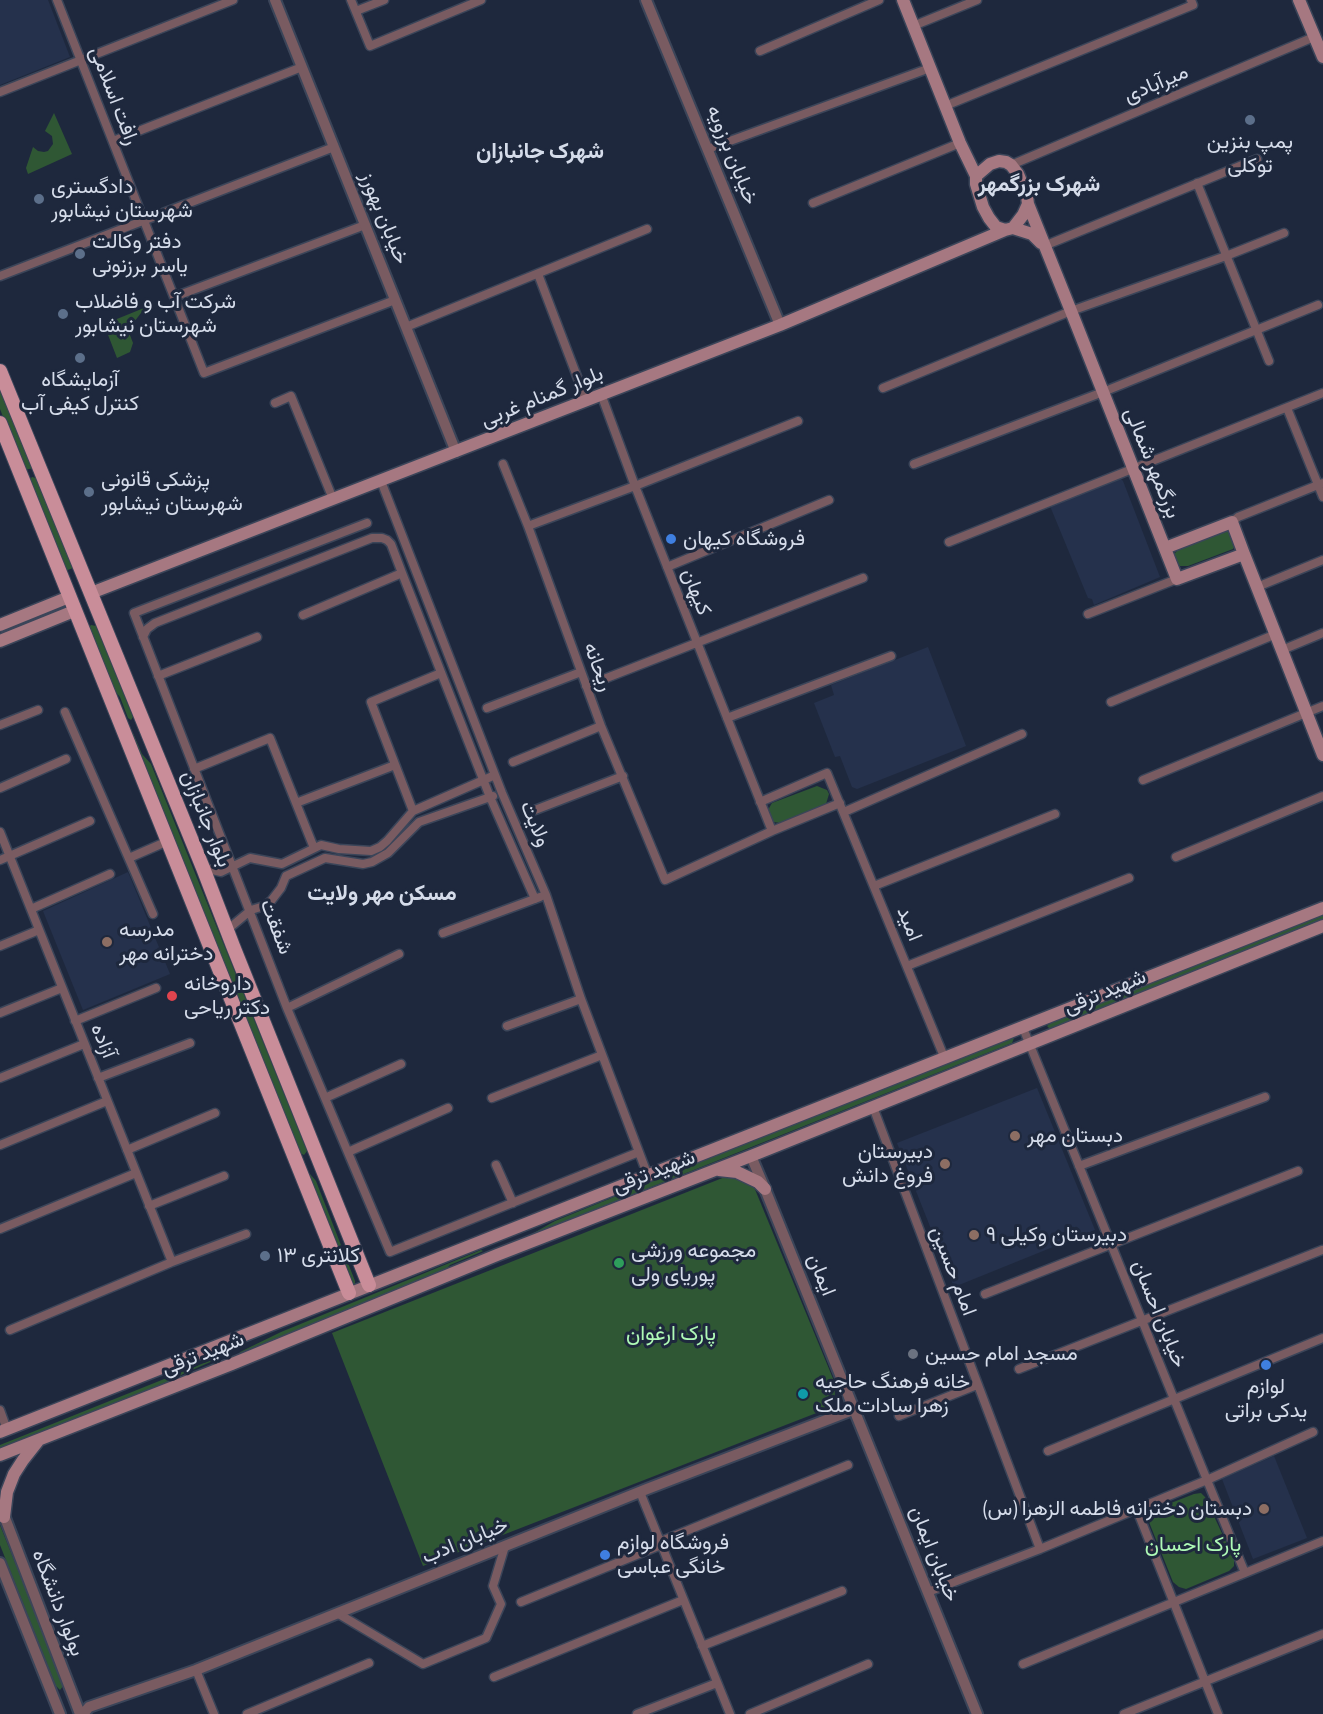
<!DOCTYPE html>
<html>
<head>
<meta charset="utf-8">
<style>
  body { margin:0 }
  canvas { display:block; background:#1e283d }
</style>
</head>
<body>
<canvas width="1323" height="1714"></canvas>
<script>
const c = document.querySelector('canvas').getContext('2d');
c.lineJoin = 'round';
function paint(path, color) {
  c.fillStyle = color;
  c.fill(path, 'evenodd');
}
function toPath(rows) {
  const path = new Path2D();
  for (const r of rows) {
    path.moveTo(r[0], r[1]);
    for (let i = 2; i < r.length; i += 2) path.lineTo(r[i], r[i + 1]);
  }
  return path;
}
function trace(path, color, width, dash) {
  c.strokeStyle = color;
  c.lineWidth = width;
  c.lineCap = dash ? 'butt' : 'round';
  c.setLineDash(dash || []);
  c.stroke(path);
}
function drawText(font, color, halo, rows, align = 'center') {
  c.font = font + ' "PT Sans Narrow",Vazirmatn,sans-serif';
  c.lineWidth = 6;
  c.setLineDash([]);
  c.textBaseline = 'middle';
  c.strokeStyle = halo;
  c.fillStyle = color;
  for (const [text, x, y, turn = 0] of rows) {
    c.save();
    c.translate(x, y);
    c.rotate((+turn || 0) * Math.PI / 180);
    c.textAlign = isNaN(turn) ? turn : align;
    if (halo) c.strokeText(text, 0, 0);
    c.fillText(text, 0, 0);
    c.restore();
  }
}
const built = toPath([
  [0,0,48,0,70,57,0,85],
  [1118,479,1121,479,1123,481,1160,577,1094,605,1092,599,1088,598,1050,506],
  [928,647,966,746,857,789,852,787,840,756,835,757,814,703,834,695,831,685],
  [128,872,170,974,83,1010,43,911],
  [1037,1088,1095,1230,954,1287,897,1143],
  [1274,1456,1307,1538,1253,1559,1222,1479]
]);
const green = toPath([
  [54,113,72,154,28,174,26,168,33,147,38,151,44,152,48,151,53,144,52,136,45,131],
  [144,308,144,309,128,330,133,343,130,352,117,358,105,327,108,325,107,323],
  [0,385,34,468,24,470,0,409],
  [32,477,36,478,73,568,65,571,29,480],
  [1226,531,1231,532,1236,544,1233,549,1188,566,1180,566,1175,560,1175,553,1180,548],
  [91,625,96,626,133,717,131,720,128,718,120,697,112,688,89,627],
  [131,733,133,733,142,754,151,764,307,1151,304,1155,300,1153,293,1136,290,1135],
  [817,786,827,790,829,794,826,804,780,823,774,822,769,819,768,810,772,803],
  [1323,912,1323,920,1052,1028,1050,1029,1047,1026,1051,1022],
  [1007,1037,1011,1037,1014,1038,1012,1043,506,1245,530,1235,555,1221],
  [310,1174,316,1181,355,1281,355,1285,353,1286,308,1175],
  [730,1175,747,1179,754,1187,834,1381,835,1396,831,1404,819,1412,423,1566,332,1333],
  [481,1250,483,1251,481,1252,450,1265,443,1272,239,1354,240,1352,281,1332],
  [214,1359,215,1360,183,1374,168,1383,0,1452,0,1445],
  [1201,1493,1205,1497,1234,1559,1234,1566,1229,1571,1186,1589,1179,1587,1173,1582,1149,1522,1149,1515,1153,1510,1194,1494],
  [0,1525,63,1683,63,1686,60,1690,56,1686,0,1545]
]);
const minor = toPath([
  [57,0,204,373,395,300],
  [351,0,370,46,481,0],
  [356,11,384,0],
  [913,26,977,0],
  [760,51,879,0],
  [0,92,233,0],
  [945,106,1193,5,1191,0],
  [113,141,302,67],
  [708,149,930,68],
  [1011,165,1314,37],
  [1197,183,1269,361],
  [813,203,960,143],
  [1044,246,1257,159],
  [538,274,586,400],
  [0,276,334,147],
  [174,297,365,225],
  [406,327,647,229],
  [883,388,1071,311,1226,256,1284,233],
  [601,394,635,486,772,831,840,803],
  [275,403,291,396,333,499],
  [1287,408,1323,497],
  [503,464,528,526,601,726,665,880,772,831],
  [914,464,1103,392,1318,305],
  [381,481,502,793,546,895,581,999,648,1176],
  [1232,522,1238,517,1323,483],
  [367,523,134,613,287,1008,390,1252,639,1152],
  [528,526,635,486,798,421],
  [949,542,1323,393],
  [667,567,829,500],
  [1257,587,1323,560],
  [1088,614,1177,579],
  [303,615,402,573],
  [143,637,147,629,155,623,372,538,382,538,387,540,391,544,402,573,490,797,535,899],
  [1282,650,1323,633],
  [158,676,257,637],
  [586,686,863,578],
  [1111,702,1276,634],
  [487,708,581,672],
  [65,712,153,914],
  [727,718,891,656],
  [0,725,38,710],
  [513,762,601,726],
  [194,769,270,738,314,848],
  [1143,780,1323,706],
  [0,788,66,759],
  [760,802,827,773,945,1059],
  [296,803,395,765],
  [535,810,623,776],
  [413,811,371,702,441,673],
  [844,812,1022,734],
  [0,832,172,1262],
  [1176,857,1323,796],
  [129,858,168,841],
  [0,860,90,821],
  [203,868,221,872,250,858,282,864,321,845,339,849,371,851,380,847,387,841,413,811,495,775],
  [874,886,1055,814],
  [31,909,110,874],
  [227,930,251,910,264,906,271,901,281,888,286,876,325,858,363,864,372,862,388,853,419,822,493,796],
  [443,933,540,897],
  [0,946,39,930],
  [907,966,1129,878],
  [287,1008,399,954],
  [0,1013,62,988],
  [75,1021,156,988],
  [507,1026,581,999],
  [1023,1028,1207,1480,1313,1432],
  [0,1078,84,1044],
  [98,1078,190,1043],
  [325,1098,401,1064],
  [492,1098,602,1055],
  [873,1107,1040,1549],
  [0,1145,107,1101],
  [127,1150,215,1113],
  [348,1152,448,1108],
  [496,1165,513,1203],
  [1079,1166,1265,1097],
  [149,1206,224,1176],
  [0,1229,136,1173],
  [985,1294,1298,1171],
  [10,1330,172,1262,246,1234],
  [1019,1369,1322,1250],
  [0,1410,5,1424],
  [899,1416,977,1385],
  [1048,1451,1323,1338],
  [640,1492,730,1714],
  [1137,1510,1218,1714],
  [659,1542,848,1465],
  [928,1592,1040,1549,1207,1480,1245,1573],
  [521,1602,661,1545],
  [337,1613,423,1664,486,1638,501,1604,493,1586,505,1546],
  [702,1646,842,1591],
  [1023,1664,1323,1541],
  [196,1670,214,1714],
  [494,1677,683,1600],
  [247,1714,369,1663],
  [637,1714,717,1683],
  [750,1714,868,1664],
  [1124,1714,1323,1634]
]);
const tertiary = toPath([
  [275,0,456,452],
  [646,0,780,325],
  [751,1156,765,1189,977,1714],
  [2,1510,80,1714],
  [0,1563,60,1714],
  [83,1714,89,1707,196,1670,647,1489,855,1409]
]);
const secondary = toPath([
  [903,0,960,143,976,176,976,184,983,207,989,218,996,227,1005,230,1013,228,1023,215,1028,204,1027,196,1018,174,1011,165,1006,162,999,161,990,164,976,176],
  [1299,0,1323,57],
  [1028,204,1071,311,1177,579,1244,554,1232,522,1165,548],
  [1013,228,1032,234,1041,243],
  [1244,554,1323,755],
  [91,593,780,325,1005,230],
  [0,625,69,597],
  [0,641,74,611],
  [719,1170,737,1172,758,1182,765,1189],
  [0,1432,1323,908],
  [0,1455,232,1364,497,1255,751,1156,1323,926],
  [4,1517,7,1492,14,1474,23,1460,38,1441]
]);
const primary = toPath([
  [0,371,203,868,233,946,369,1285],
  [0,423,349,1293]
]);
const markers = [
  [1250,120,6,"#5c6f8a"],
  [39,199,6,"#5c6f8a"],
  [80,254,6,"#5c6f8a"],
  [63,314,6,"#5c6f8a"],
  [80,358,6,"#5c6f8a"],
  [89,492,6,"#5c6f8a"],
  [671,539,6,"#3f7fe0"],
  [107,942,6,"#8d6e63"],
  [172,996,6,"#e0444e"],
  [1015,1136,6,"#8d6e63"],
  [945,1164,6,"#8d6e63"],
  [974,1235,6,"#8d6e63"],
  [265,1256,6,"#5c6f8a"],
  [619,1263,6,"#2e9e5b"],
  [913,1354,6,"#6b7280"],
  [1266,1365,6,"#3f7fe0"],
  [803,1394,6,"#0f9aa8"],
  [1264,1509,6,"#8d6e63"],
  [605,1555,6,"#3f7fe0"]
];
const streetNames = [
  ["میرآبادی",1156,84,-23],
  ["رافت اسلامی",114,96,69],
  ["خیابان برزویه",732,155,68],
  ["خیابان بهورز",384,218,68],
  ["بلوار گمنام غربی",542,397,-22],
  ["بزرگمهر شمالی",1152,463,68],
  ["کیهان",696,592,69],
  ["ریحانه",598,667,70],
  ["بلوار جانبازان",206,819,68],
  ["ولایت",535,824,67],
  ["امید",909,924,68],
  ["شفقت",276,927,69],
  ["شهید ترقی",1105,992,-22],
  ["آزاده",103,1041,68],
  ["شهید ترقی",654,1172,-21],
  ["امام حسین",953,1271,69],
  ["ایمان",821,1275,68],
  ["خیابان احسان",1159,1314,68],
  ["شهید ترقی",203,1354,-21],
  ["خیابان ادب",465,1541,-22],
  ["خیابان ایمان",934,1554,68],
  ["بولوار دانشگاه",58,1603,69]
];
const poiNames = [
  ["پمپ بنزین",1250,142,"center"],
  ["توکلی",1250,166,"center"],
  ["دادگستری",51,187],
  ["شهرستان نیشابور",51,211],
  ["دفتر وکالت",92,242],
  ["یاسر برزنونی",92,266],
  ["شرکت آب و فاضلاب",75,302],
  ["شهرستان نیشابور",75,326],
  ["آزمایشگاه",80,380,"center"],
  ["کنترل کیفی آب",80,404,"center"],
  ["پزشکی قانونی",101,480],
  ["شهرستان نیشابور",101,504],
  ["فروشگاه کیهان",683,539],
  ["مدرسه",119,930],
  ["دخترانه مهر",119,954],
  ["داروخانه",184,984],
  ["دکتر ریاحی",184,1008],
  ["دبستان مهر",1027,1136],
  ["دبیرستان",933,1152,"right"],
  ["فروغ دانش",933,1176,"right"],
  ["دبیرستان وکیلی ۹",986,1235],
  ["مجموعه ورزشی",631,1251],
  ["پوریای ولی",631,1275],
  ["کلانتری ۱۳",277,1256],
  ["مسجد امام حسین",925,1354],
  ["خانه فرهنگ حاجیه",815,1382],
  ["زهرا سادات ملک",815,1406],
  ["لوازم",1266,1387,"center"],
  ["یدکی براتی",1266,1411,"center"],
  ["دبستان دخترانه فاطمه الزهرا (س)",1252,1509,"right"],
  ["فروشگاه لوازم",617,1543],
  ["خانگی عباسی",617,1567]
];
const parkNames = [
  ["پارک ارغوان",671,1334],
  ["پارک احسان",1193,1545]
];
const neighbourhoodNames = [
  ["شهرک جانبازان",540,152],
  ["شهرک بزرگمهر",1039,185],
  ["مسکن مهر ولایت",382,894]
];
paint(built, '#25314c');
paint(green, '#2f5734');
trace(minor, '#3b4559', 11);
trace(tertiary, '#3b4559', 14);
trace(secondary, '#3b4559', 15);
trace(primary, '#3b4559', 16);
trace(minor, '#795b61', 8);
trace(tertiary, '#795b61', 10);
trace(secondary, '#a67881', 12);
trace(primary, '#c98d99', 14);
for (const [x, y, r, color] of markers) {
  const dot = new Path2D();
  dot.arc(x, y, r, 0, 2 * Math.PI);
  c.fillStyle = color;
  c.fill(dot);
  trace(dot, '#1e283d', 2);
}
drawText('21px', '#d5dcea', '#1e283d', streetNames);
drawText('21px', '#d5dcea', '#1e283d', poiNames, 'left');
drawText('21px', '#affab6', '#1e283d', parkNames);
drawText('bold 22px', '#d5dcea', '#1e283d', neighbourhoodNames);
</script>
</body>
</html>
